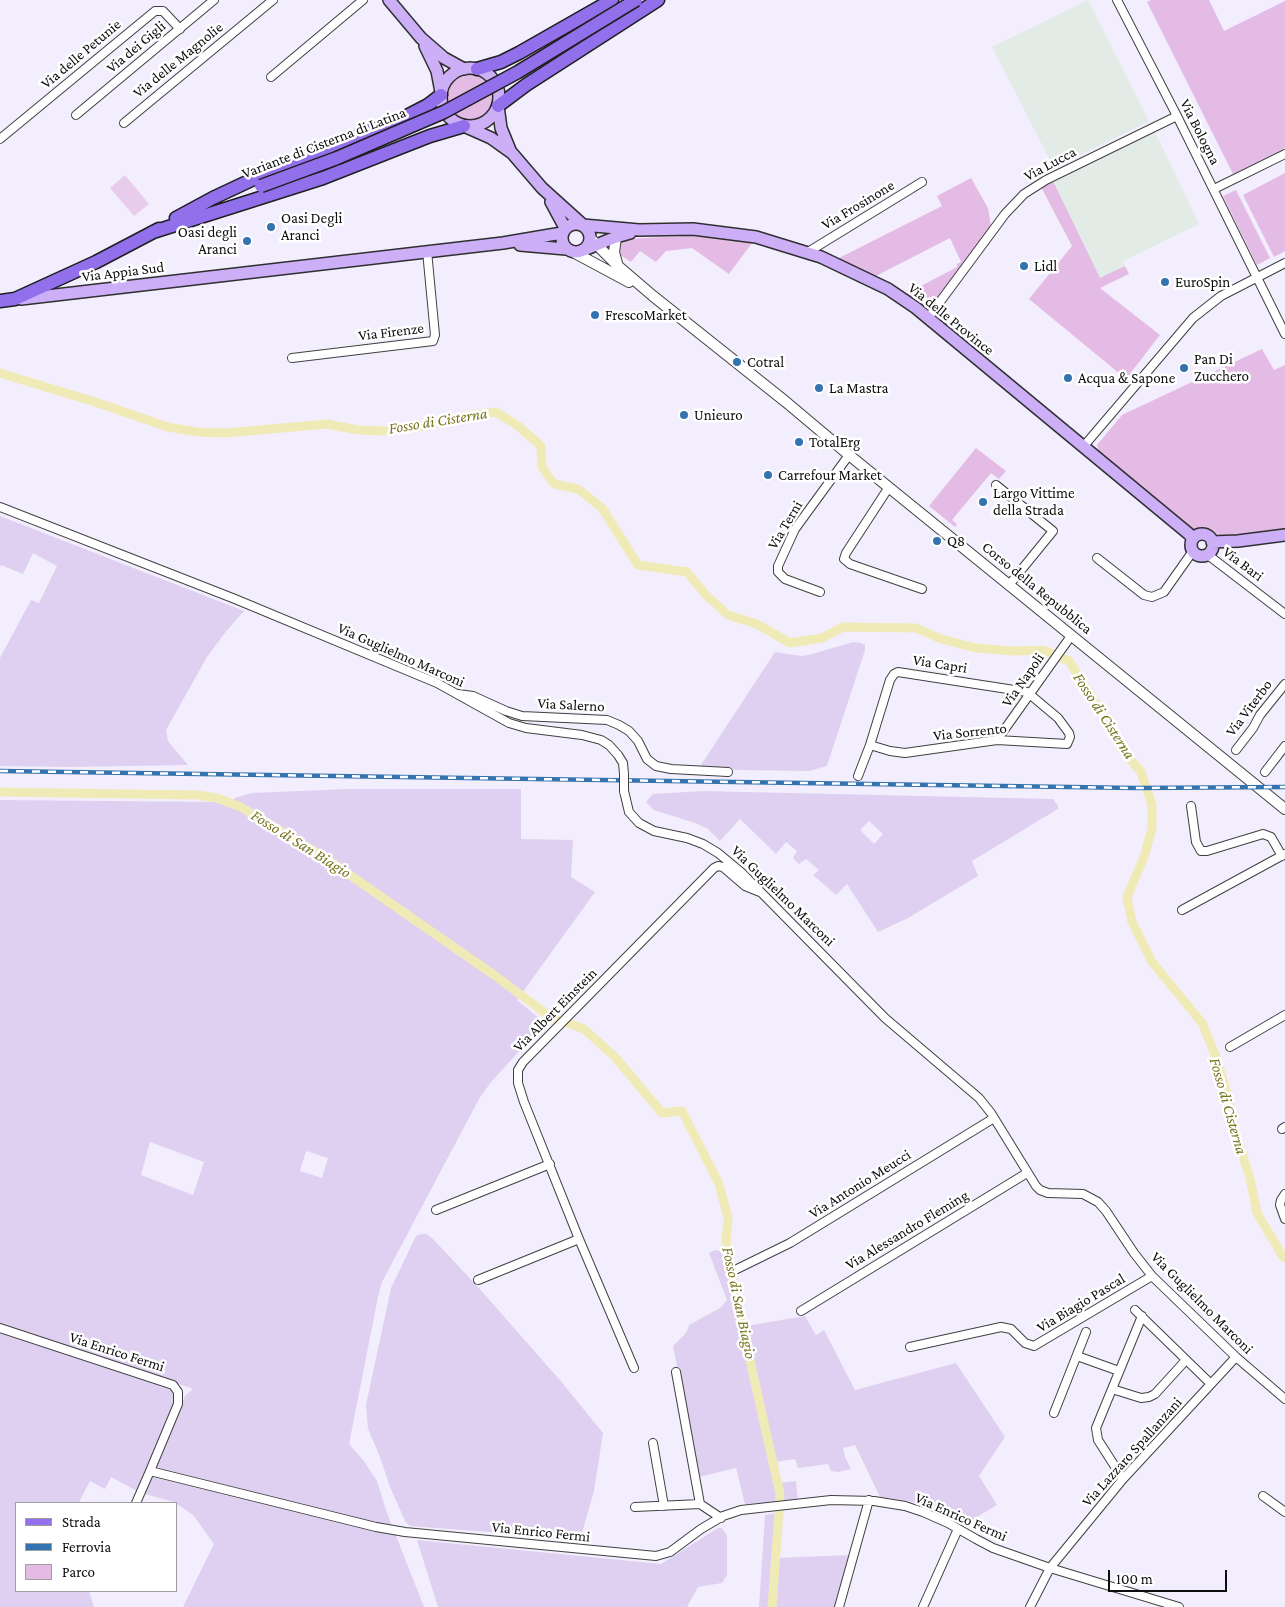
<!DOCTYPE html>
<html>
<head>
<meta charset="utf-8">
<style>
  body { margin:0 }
  #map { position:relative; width:1285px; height:1607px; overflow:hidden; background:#f3eefd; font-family:"Crimson Pro",serif }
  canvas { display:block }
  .legend { position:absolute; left:15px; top:1502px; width:162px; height:90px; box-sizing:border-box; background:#fff; border:1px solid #9e9e9e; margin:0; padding:6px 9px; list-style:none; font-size:15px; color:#0d0d0d }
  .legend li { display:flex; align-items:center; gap:10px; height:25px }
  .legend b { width:25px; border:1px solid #9e9e9e }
  .scale { position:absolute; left:1108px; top:1570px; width:119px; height:22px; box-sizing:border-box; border:2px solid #0d0d0d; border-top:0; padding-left:6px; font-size:15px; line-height:18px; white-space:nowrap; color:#0d0d0d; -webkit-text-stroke:4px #fff; paint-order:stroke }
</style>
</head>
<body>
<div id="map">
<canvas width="1285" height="1607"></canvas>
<ul class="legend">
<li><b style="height:6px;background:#9370eb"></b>Strada</li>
<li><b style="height:6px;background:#3373af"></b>Ferrovia</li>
<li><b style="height:14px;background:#e4bbe4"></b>Parco</li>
</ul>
<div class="scale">100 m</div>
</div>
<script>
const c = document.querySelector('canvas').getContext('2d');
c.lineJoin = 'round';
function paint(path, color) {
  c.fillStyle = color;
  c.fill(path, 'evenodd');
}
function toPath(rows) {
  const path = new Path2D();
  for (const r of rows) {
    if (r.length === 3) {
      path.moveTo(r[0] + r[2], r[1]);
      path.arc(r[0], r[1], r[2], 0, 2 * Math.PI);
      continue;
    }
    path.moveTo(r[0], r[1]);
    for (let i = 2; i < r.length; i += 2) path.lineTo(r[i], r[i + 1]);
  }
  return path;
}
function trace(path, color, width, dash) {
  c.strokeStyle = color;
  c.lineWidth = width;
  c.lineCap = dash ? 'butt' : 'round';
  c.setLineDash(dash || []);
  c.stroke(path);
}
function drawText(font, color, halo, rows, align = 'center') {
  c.font = font + ' "Crimson Pro",serif';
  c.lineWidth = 5;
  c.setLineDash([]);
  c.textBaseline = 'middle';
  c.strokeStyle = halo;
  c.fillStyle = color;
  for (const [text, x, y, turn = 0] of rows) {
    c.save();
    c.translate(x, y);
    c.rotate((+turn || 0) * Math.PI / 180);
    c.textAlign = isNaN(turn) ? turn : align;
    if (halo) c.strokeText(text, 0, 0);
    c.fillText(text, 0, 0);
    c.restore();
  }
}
const industrial = toPath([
  [1088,0,1149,121,1054,168,992,47],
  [1155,132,1199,224,1123,261,1125,266,1100,279,1053,181]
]);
const farmland = toPath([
  [0,516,244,611,224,634,207,657,166,730,168,741,188,765,69,767,0,766,0,658,31,600,39,603,57,566,33,553,23,574,1,565,0,567],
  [853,642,861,643,865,645,865,650,827,766,809,771,737,770,706,767,701,765,775,652,802,656,812,654],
  [348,789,521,789,521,839,573,840,571,877,595,892,517,1000,545,1023,492,1081,480,1097,382,1282,378,1297,349,1444,364,1461,377,1481,387,1513,424,1607,183,1607,214,1544,193,1515,174,1502,145,1494,185,1396,193,1389,135,1368,122,1366,0,1327,0,800,215,802,229,807,235,798,252,793],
  [150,1142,204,1162,193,1195,141,1175],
  [306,1151,328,1158,322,1178,300,1171],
  [703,791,1053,799,1058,806,1058,809,972,861,978,876,908,918,878,932,847,884,836,895,813,875,819,870,806,859,799,864,793,858,797,851,786,842,776,854,740,819,720,841,708,829,698,824,654,810,646,802,653,794],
  [869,821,883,834,874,844,860,830],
  [421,1234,427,1234,434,1240,478,1287,559,1379,603,1433,594,1491,579,1543,530,1535,410,1526,405,1521,390,1487,380,1457,368,1429,366,1405,391,1288,416,1236],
  [715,1250,720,1251,724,1254,727,1260,740,1327,805,1316,816,1335,824,1330,855,1390,956,1363,1005,1437,979,1476,997,1505,962,1526,919,1503,880,1497,855,1445,843,1448,845,1457,851,1469,838,1472,831,1471,828,1464,798,1468,795,1459,769,1463,774,1478,779,1483,796,1481,798,1501,745,1504,736,1468,699,1477,673,1346,685,1334,688,1329,689,1325,720,1308,727,1300,709,1253],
  [0,1332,171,1390,175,1400,175,1405,137,1491,111,1477,105,1489,90,1481,80,1500,81,1503,16,1503,16,1591,89,1591,94,1607,0,1607],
  [776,1513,775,1558,849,1555,836,1607,759,1607,765,1515],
  [718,1528,722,1528,727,1536,727,1575,722,1583,698,1587,687,1607,438,1607,417,1540,661,1564]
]);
const green = toPath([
  [1151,0,1209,0,1224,31,1285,1,1285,148,1233,174,1147,2],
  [471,97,24],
  [1285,173,1285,251,1274,257,1243,195],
  [971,178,988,208,991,227,932,305,924,307,904,295,957,267,957,264,961,262,950,238,874,277,837,259,942,206,937,196],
  [1053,181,1100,278,1125,266,1129,274,1100,288,1160,335,1126,379,1029,299,1072,246,1041,187],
  [1236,190,1270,258,1257,265,1223,196],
  [702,235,752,243,729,274,692,248,666,251,656,262,640,251,631,262,617,253,618,246,626,239],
  [1262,349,1274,370,1285,365,1285,530,1270,533,1222,537,1208,528,1201,527,1196,530,1187,527,1099,453,1097,445,1122,415],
  [976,448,1006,471,999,479,991,473,952,520,957,524,955,527,929,506]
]);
const pitch = toPath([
  [125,175,149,204,134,216,110,188]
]);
const canal = toPath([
  [0,373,95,402,168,427,197,432,226,433,327,424,358,430,385,431,424,426,472,415,496,412,518,426,541,446,542,467,554,484,578,489,602,508,638,565,687,572,706,595,728,615,757,624,790,643,822,638,843,627,916,628,941,639,976,648,1013,651,1043,650,1069,661,1104,716,1120,747,1141,772,1152,805,1152,828,1144,857,1127,897,1132,922,1152,962,1202,1023,1216,1057,1227,1093,1234,1128,1250,1178,1257,1213,1282,1255,1285,1258],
  [0,792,198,795,217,798,241,807,324,857,494,975,552,1018,560,1021],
  [568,1023,584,1029,614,1056,662,1113,682,1111,719,1184,728,1218,726,1242,742,1325,780,1494,779,1504],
  [772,1607,779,1512]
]);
const minor = toPath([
  [1117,0,1177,116,1285,334],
  [271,77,363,0],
  [76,115,214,0],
  [124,123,273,0],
  [0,139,155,11,163,11,180,29],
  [1214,189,1285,154],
  [808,252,922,182],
  [928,318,1005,214,1024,194,1046,180,1177,116],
  [292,358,433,341,435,335,427,251],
  [1083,447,1193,318,1221,296,1285,263],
  [996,485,1053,531,1009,585],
  [889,487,846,553,844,559,850,564,922,589],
  [0,507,235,599,437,683,509,723,526,728,582,735,601,740,609,745,618,755,623,763,624,774],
  [1208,555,1285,614],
  [1097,558,1144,595,1152,597,1164,592,1193,551],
  [820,592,785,579,778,572,778,566,795,529,849,455],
  [458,694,473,696,506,711,522,716,607,720,619,725,629,731,638,741,647,759,656,766,671,769,728,772],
  [997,740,1071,636],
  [1236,750,1253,728,1260,715,1285,684],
  [1265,772,1285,746],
  [858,776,870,745,890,680,894,674,898,672,1027,692,1058,718,1069,733,1070,737,1067,744,997,740,905,753,890,751,870,745],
  [624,791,629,812,639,823,654,831,687,838,703,844,718,853,741,872,885,1018,979,1098,991,1113,1036,1186,1040,1190,1048,1193,1083,1194,1098,1202,1106,1211,1134,1253,1152,1276,1236,1357,1285,1399],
  [1191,806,1196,842,1201,851,1207,851,1263,834,1271,837,1282,856],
  [1182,910,1285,854],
  [1230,1047,1285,1015],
  [1282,1129,1285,1127],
  [1285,1194,1281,1200,1280,1205,1285,1219],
  [436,1210,550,1164],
  [737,1269,790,1243,994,1118],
  [478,1280,579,1239],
  [1135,1310,1211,1384],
  [801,1311,1027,1173],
  [0,1328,173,1385,178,1392,178,1404,150,1471,376,1527,405,1532,656,1556,670,1552,701,1529,723,1516,741,1510,831,1500,874,1501,905,1506,923,1512,948,1523,976,1539,993,1548,1050,1568,1179,1607],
  [910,1347,1001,1327,1011,1329,1025,1343,1034,1346,1152,1276],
  [1077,1356,1119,1371],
  [634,1368,579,1239,524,1102,518,1083,518,1070,523,1062,714,868,718,866,723,867,745,886,760,892],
  [676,1372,700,1504,721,1518],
  [1112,1389,1141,1398,1149,1397,1155,1394,1186,1360],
  [1054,1413,1086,1332],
  [653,1443,664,1506],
  [1123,1479,1098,1440,1096,1428,1142,1316],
  [1263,1496,1285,1512],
  [136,1503,150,1471],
  [635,1507,700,1504],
  [839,1607,869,1500],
  [923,1607,958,1529],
  [1030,1607,1050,1568,1123,1479,1236,1357]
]);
const tertiary = toPath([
  [616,237,614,252,617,263],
  [590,238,618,266,653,296,786,402,849,455,1285,809],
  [575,253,629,282]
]);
const secondary = toPath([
  [389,0,421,38,444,58,464,69],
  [425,46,437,71,441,92],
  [470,97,29],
  [498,106,501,128,510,150],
  [464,126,491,138,512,153,542,188,583,225,639,230,693,229,756,237,821,257,888,289,916,308,1189,534,1193,539],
  [551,202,565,228],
  [576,238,14],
  [520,245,566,249],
  [584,250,616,237,630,233],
  [21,299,503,243,562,233],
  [1202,545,11],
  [1212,542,1238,541,1285,535]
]);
const primary = toPath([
  [477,69,501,62,519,53,612,0],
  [498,106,526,85,658,0],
  [176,218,213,198,262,175,403,118,428,105,441,95],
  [153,232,323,178,430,136,464,126],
  [0,301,15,299,96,262,159,229]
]);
const rail = toPath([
  [0,771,1136,788,1285,787]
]);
const minorBridge = toPath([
  [624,791,624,774]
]);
const primaryBridge = toPath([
  [261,186,337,158,444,112,518,72,636,0]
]);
const markers = [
  [271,227,5,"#3373af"],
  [247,241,5,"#3373af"],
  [1024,266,5,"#3373af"],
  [1165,282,5,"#3373af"],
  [595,315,5,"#3373af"],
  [737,362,5,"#3373af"],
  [1184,368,5,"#3373af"],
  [1068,378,5,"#3373af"],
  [819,388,5,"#3373af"],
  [684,415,5,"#3373af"],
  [799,442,5,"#3373af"],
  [768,475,5,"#3373af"],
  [983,502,5,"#3373af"],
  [937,541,5,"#3373af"]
];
const streetNames = [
  ["Via dei Gigli",136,47,-40],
  ["Via delle Petunie",81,54,-40],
  ["Via delle Magnolie",178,60,-39],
  ["Via Bologna",1200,132,63],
  ["Variante di Cisterna di Latina",324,143,-21],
  ["Via Lucca",1050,164,-28],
  ["Via Frosinone",858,205,-31],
  ["Via Appia Sud",123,272,-7],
  ["Via delle Province",951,319,39],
  ["Via Firenze",391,332,-7],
  ["Via Terni",785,525,-59],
  ["Via Bari",1243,564,37],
  ["Corso della Repubblica",1037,588,39],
  ["Via Guglielmo Marconi",401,655,24],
  ["Via Capri",940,664,9],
  ["Via Napoli",1023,680,-55],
  ["Via Salerno",571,705,3],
  ["Via Viterbo",1249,708,-53],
  ["Via Sorrento",970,732,-6],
  ["Via Guglielmo Marconi",783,896,44],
  ["Via Albert Einstein",555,1010,-45],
  ["Via Antonio Meucci",860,1184,-32],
  ["Via Alessandro Fleming",907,1230,-31],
  ["Via Biagio Pascal",1081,1303,-31],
  ["Via Guglielmo Marconi",1202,1303,45],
  ["Via Enrico Fermi",117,1352,18],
  ["Via Lazzaro Spallanzani",1132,1452,-48],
  ["Via Enrico Fermi",961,1517,24],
  ["Via Enrico Fermi",541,1532,6]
];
const poiNames = [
  ["Oasi Degli",281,218],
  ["Aranci",281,235],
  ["Oasi degli",237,232,"right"],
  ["Aranci",237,249,"right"],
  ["Lidl",1034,266],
  ["EuroSpin",1175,282],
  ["FrescoMarket",605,315],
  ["Pan Di",1194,359],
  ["Zucchero",1194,376],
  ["Cotral",747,362],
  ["Acqua & Sapone",1078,378],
  ["La Mastra",829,388],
  ["Unieuro",694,415],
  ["TotalErg",809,442],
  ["Carrefour Market",778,475],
  ["Largo Vittime",993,493],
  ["della Strada",993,510],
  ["Q8",947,541]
];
const waterNames = [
  ["Fosso di Cisterna",438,421,-9],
  ["Fosso di Cisterna",1104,716,57],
  ["Fosso di San Biagio",301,844,32],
  ["Fosso di Cisterna",1228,1106,74],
  ["Fosso di San Biagio",739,1303,78]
];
paint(industrial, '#e2ebe5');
paint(farmland, '#dfd0f1');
paint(green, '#e4bbe4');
paint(pitch, '#e8ccec');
trace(canal, '#f0eab7', 9);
trace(minor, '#404040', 10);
trace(tertiary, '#404040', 12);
trace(secondary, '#2f2f2f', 14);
trace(primary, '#1e1e1e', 15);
trace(minor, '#fff', 8);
trace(tertiary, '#fff', 10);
trace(secondary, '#cdaff7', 11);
trace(primary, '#9370eb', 12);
trace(rail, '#3373af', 4.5);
trace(rail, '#fff', 2.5, [8]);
trace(minorBridge, '#404040', 10, []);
trace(primaryBridge, '#1e1e1e', 15, []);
trace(minorBridge, '#fff', 8);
trace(primaryBridge, '#9370eb', 12);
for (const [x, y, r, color] of markers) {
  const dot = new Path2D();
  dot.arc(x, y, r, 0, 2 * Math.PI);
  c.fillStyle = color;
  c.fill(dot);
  trace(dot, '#fff', 2);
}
drawText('15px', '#0d0d0d', '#fff', streetNames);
drawText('15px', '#0d0d0d', '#fff', poiNames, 'left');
drawText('italic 16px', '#78751f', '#fff', waterNames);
</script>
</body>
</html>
